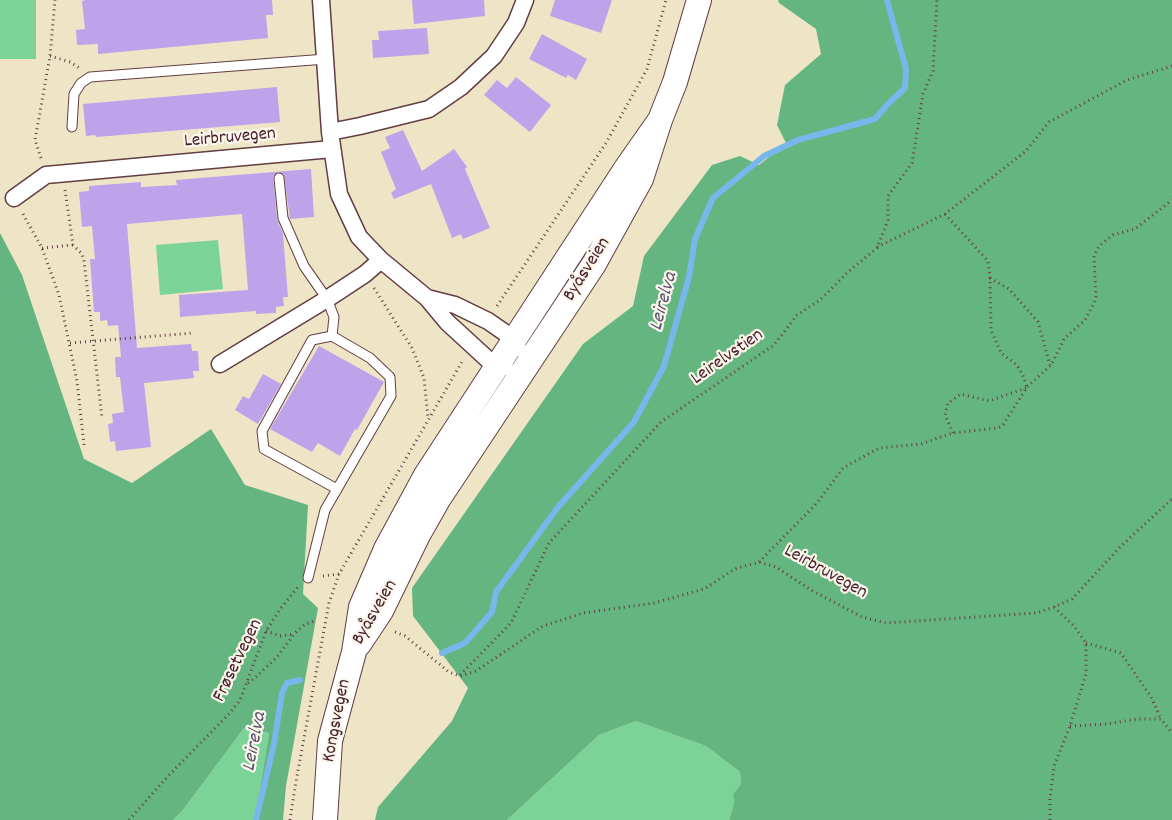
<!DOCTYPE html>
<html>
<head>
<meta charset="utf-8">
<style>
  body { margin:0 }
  canvas { display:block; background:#eee5c7 }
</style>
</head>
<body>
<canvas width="1172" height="820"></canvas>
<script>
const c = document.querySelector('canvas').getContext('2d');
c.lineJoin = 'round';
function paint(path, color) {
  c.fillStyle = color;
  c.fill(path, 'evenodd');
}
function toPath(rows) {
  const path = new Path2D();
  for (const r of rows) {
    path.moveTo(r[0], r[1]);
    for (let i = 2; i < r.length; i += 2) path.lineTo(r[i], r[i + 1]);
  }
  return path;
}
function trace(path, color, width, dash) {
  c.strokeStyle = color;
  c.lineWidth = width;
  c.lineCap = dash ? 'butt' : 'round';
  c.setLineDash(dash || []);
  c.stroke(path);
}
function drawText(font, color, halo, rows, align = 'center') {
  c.font = font + ' Dekko,sans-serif';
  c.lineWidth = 4.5;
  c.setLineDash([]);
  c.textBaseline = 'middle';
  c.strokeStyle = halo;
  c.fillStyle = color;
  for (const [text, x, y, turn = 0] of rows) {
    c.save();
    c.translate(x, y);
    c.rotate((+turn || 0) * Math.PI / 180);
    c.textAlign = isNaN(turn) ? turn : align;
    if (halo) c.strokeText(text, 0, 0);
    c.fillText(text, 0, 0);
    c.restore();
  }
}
const green = toPath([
  [0,0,36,0,36,59,0,59],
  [218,240,223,289,160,295,156,245],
  [636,721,706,746,740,772,741,784,733,794,734,804,729,820,507,820,599,735],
  [244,728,269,733,255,820,173,820,183,810]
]);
const forest = toPath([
  [778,0,1172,0,1172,820,729,820,734,804,733,794,741,784,740,772,706,746,636,721,599,735,507,820,375,820,378,807,452,721,468,688,413,616,412,588,583,344,633,306,644,256,712,165,740,156,759,165,786,143,777,125,785,85,821,54,816,29,779,3],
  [0,233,22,275,84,459,132,483,211,429,245,485,308,505,303,594,318,608,286,786,283,820,255,820,269,733,244,728,183,810,173,820,0,820]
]);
const stream = toPath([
  [442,653,465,643,492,612,496,592,558,507,634,422,664,366,689,277,695,239,713,198,764,156,798,140,875,119,888,104,905,88,906,69,887,0],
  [256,820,274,744,282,693,287,683,300,680]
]);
const building = toPath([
  [86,0,272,0,273,15,266,15,268,38,98,54,98,44,77,45,76,30,85,29,82,1],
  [412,0,484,0,485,16,414,24],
  [555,0,612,0,601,33,550,16],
  [427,28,429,54,373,58,372,40,379,40,378,31],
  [542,34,587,59,576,80,568,75,566,78,529,59],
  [516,77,551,105,530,132,484,95,497,80,507,88],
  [277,87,280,122,96,137,95,135,86,136,83,104],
  [403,130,422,171,454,149,467,167,465,169,490,228,463,239,461,234,452,238,431,184,394,199,391,193,396,189,381,152,390,148,385,137],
  [311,169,314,217,290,219,284,175,278,172,273,176,277,219,283,234,288,297,283,297,284,306,276,307,276,313,256,314,256,311,180,317,179,295,248,290,242,214,127,224,137,348,191,344,192,351,198,351,199,371,193,371,194,378,144,383,151,447,116,451,115,441,110,442,108,424,113,423,112,414,124,412,120,377,116,377,115,357,121,357,118,325,108,326,107,320,100,321,100,312,94,312,90,259,95,259,92,226,82,227,79,192,89,191,89,186,141,182,141,187,177,185,176,180],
  [319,346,384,382,357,430,355,429,340,456,318,443,312,452,270,429],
  [263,374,281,384,258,424,235,410,243,396,249,399]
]);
const path = toPath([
  [50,56,70,62,79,68],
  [41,158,35,140,50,56,55,0],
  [65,190,73,245,82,254,84,261,102,418],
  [23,214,42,248,59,295,77,381,84,445],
  [945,214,988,261,990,278,991,330,1001,353,1017,365,1023,376,1027,387],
  [877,247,945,214,1026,151,1049,122,1127,80,1172,66],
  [42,248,73,245],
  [990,278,1009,289,1038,322,1050,365],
  [374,288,412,348,424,378,428,418],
  [497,306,606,143,647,69,666,0],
  [70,343,193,333],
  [953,433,945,415,948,403,961,394,989,401,1026,388],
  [759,562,817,503,843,468,879,448,921,444,953,433,998,428,1003,425,1027,387,1051,365,1064,339,1085,320,1096,299,1094,256,1099,246,1113,235,1135,229,1172,200],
  [323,576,339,574],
  [266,631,280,636,294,634],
  [395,632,405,636,449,672,460,676,476,671,543,626,583,613,654,603,704,589,735,569,759,562,776,567,811,590,862,617,886,623,1036,613,1054,607,1072,599,1120,547,1172,499],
  [1086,643,1121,653,1151,697,1161,719],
  [460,675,511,623,549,543,661,422,774,345,797,315,820,300,849,271,877,248,888,220,888,196,912,163,923,94,933,71,937,0],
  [248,683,257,676,277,657,294,634,305,624,315,621],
  [1070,726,1107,724,1137,719,1161,719,1172,733],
  [129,820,169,775,230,713,240,700,266,631,281,608,298,587],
  [290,820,295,787,329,603,339,574,463,360],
  [1050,820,1050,799,1054,766,1070,726,1086,674,1086,643,1074,626,1054,607]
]);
const service = toPath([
  [72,127,74,94,81,83,90,77,326,59],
  [279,178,283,218,304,266,327,299,334,317,332,336,370,358,390,377,391,396,325,510,308,578],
  [332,336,312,340,262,431,264,449,337,489]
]);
const minor = toPath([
  [321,0,330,132,339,194,359,237,381,260,427,298,447,322,496,367,505,367],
  [330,132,360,126,429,109,461,87,494,56,516,23,525,0],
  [14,198,46,175,332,149],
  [427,298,455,305,488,321,514,339,518,348],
  [220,364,327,299,365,274,381,260]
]);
const secondary = toPath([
  [359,644,381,611,418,535,439,498,594,264,641,179,660,120,675,82,699,0],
  [325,820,330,741,354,652,361,607,386,549,426,475,625,170,660,120]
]);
const streetNames = [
  ["Leirbruvegen",230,139,-5],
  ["Byåsveien",588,270,-58],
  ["Leirelvstien",728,358,-35],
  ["Leirbruvegen",825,573,29],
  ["Byåsveien",376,613,-60],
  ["Frøsetvegen",239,661,-64],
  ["Kongsvegen",338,721,-79]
];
const waterNames = [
  ["Leirelva",665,302,-75],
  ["Leirelva",256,742,-79]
];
paint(green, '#7cd398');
paint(forest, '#65b580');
trace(stream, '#77b7eb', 6);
paint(building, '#bda3e9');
trace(service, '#633d42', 11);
trace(minor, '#633d42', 19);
trace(secondary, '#633d42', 26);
trace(path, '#633d42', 3, [1, 4]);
trace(service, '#fff', 9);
trace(minor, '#fff', 16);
trace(secondary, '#fff', 24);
drawText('19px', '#4a1f2b', '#fbf7ec', streetNames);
drawText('italic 20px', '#5a546e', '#fbf7ec', waterNames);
</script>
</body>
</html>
